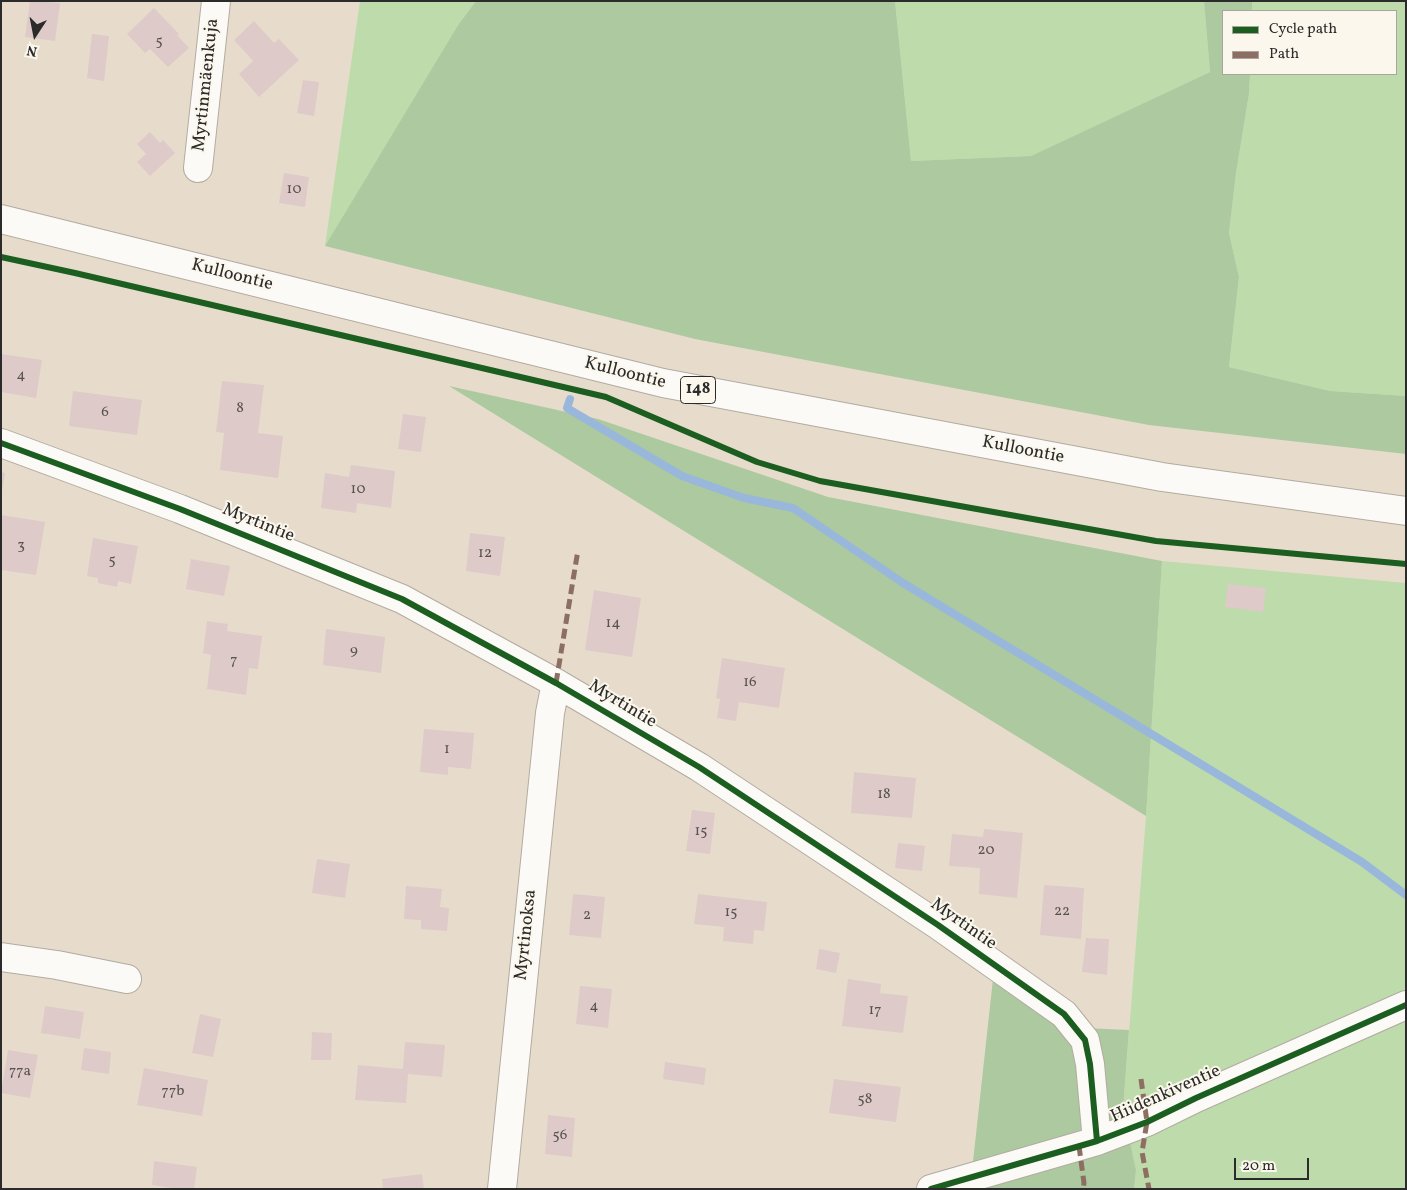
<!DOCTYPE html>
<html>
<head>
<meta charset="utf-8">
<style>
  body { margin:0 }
  #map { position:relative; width:1407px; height:1190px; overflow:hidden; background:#e7dccc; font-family:Vollkorn,serif }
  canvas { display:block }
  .frame { position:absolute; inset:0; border:2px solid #2b2b2b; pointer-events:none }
  .legend { position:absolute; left:1222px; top:10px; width:175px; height:65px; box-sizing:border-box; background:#fbf7ec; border:1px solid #a8a59f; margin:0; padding:6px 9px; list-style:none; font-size:15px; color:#2b2b2b }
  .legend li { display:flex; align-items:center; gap:10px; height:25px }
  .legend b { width:25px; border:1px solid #a8a59f }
  .north { position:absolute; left:10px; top:10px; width:50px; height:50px; -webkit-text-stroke:4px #fbf7ec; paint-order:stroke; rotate:191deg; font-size:14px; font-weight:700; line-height:20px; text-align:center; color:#2b2b2b }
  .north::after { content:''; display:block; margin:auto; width:18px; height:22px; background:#2b2b2b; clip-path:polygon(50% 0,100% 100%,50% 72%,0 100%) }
  .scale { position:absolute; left:1234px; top:1158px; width:75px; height:22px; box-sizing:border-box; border:2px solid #2b2b2b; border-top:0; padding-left:6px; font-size:15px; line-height:18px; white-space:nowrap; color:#2b2b2b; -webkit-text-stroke:4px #fbf7ec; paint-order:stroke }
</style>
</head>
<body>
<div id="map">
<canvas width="1407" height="1190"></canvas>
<div class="frame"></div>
<ul class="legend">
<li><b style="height:6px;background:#1b5e20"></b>Cycle path</li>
<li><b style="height:6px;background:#8d6e63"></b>Path</li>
</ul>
<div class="north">N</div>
<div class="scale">20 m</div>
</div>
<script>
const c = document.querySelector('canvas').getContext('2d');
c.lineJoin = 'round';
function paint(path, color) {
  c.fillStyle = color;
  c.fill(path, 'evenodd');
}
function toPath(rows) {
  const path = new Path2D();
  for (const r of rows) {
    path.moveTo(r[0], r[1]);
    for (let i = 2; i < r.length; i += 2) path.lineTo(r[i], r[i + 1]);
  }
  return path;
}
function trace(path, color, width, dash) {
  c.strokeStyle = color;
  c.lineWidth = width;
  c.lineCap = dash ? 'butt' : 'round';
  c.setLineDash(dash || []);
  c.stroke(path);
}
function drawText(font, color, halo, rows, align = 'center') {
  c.font = font + ' Vollkorn,serif';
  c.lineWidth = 4;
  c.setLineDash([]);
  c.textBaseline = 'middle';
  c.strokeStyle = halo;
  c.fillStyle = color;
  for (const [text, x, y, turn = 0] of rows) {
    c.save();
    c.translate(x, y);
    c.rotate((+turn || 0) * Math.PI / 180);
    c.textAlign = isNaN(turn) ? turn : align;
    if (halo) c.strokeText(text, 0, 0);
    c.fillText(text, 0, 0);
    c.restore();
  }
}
const green = toPath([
  [360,1,476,1,458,25,325,246],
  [895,1,1204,1,1210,72,1031,156,911,161],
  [1252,1,1406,1,1406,396,1330,391,1229,367,1239,277,1229,233,1236,173,1249,94,1250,74,1396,74,1396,11,1252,11],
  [1162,561,1406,583,1406,1189,1134,1189,1136,1170,1128,1133,1147,1122,1123,1109,1146,816]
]);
const forest = toPath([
  [476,1,895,1,911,161,1031,156,1210,72,1204,1,1252,1,1252,11,1223,11,1223,74,1250,74,1249,94,1236,173,1229,233,1239,277,1229,367,1330,391,1406,396,1406,454,1149,425,695,339,325,246,458,25],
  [449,386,598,419,828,497,1162,561,1146,816],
  [993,979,1062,1027,1129,1030,1123,1109,1136,1170,1134,1189,970,1189]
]);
const stream = toPath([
  [570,399,567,408,682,476,744,498,793,508,903,583,1362,862,1406,895]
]);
const building = toPath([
  [30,1,60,3,55,41,25,37],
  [154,8,179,34,177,35,189,48,168,67,150,49,145,53,127,34],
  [254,21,274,43,279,39,299,60,259,97,239,74,253,61,234,40],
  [92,34,109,36,104,81,87,78],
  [303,80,319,82,314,116,297,113],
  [150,132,160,143,163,140,175,153,150,176,137,162,146,154,137,144],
  [284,173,309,177,305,207,279,203],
  [1,354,42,360,36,398,1,392],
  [222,381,264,385,258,433,283,436,278,478,220,470,224,433,216,432],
  [73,391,142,400,137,435,69,426],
  [403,414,426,417,421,452,398,449],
  [351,465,395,471,391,508,357,503,356,513,321,508,325,473,349,477],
  [1,472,5,473,2,491,1,491],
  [1,515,45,522,36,575,1,570],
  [470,533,505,537,500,576,466,571],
  [93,538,138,546,131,584,118,581,117,587,98,583,98,578,87,576],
  [191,559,230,566,224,596,186,589],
  [1228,584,1266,588,1263,612,1225,607],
  [594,590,641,598,632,657,585,650],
  [207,621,228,624,227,631,262,636,258,669,249,668,246,695,207,689,211,655,203,653],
  [326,629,385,637,381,673,323,665],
  [722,658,785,668,779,708,739,702,736,721,717,718,720,699,716,698],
  [424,729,474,733,471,769,448,767,448,775,420,772],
  [854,772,916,778,912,818,851,813],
  [692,810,715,813,710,854,686,851],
  [984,829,1023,833,1017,898,979,894,980,868,949,866,952,834,983,837],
  [898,843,925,846,922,871,895,868],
  [317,859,350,864,345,898,312,893],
  [1044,885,1084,888,1081,939,1040,935],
  [406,886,442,889,440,907,449,908,447,931,421,929,421,920,404,919],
  [573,894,605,897,601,938,569,935],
  [698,894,767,902,764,931,754,930,753,944,723,941,724,927,694,924],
  [1086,938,1109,939,1107,975,1082,972],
  [819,949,840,953,836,973,816,969],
  [848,979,881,984,880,993,908,996,903,1033,842,1026],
  [580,986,612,989,608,1028,576,1024],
  [45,1006,84,1012,80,1039,41,1033],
  [200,1014,221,1019,213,1057,192,1053],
  [312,1032,332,1033,331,1060,311,1060],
  [405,1042,445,1045,442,1077,408,1074,406,1103,355,1100,358,1065,403,1069],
  [84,1048,111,1052,109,1074,81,1070],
  [8,1050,38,1055,30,1098,1,1093],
  [665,1062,706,1068,704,1085,663,1079],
  [144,1068,208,1080,202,1116,137,1105],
  [834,1079,901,1087,896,1122,829,1113],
  [548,1115,575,1118,572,1157,545,1154],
  [154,1161,197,1167,194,1189,179,1189,152,1185],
  [422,1174,424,1189,383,1189,382,1179]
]);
const street = toPath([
  [198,168,216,1],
  [1,443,180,509,402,599,556,683,699,767,938,925,1064,1014,1085,1040,1090,1064,1097,1141],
  [1,957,57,965,127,979],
  [502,1189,550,713,556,683],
  [931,1189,1097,1141,1147,1122,1196,1098,1406,1005]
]);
const primary = toPath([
  [1,219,663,383,1162,477,1406,511]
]);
const quiet = toPath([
  [556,683,578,550],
  [1141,1079,1147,1122,1142,1152,1149,1189],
  [1079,1146,1084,1183,1083,1189]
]);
const cycleway = toPath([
  [1,257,75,273,606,397,757,462,820,481,1156,541,1406,564],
  [1,443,180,509,402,599,556,683,699,767,938,925,1064,1014,1085,1040,1090,1064,1097,1141],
  [931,1189,1097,1141,1147,1122,1196,1098,1406,1005]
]);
const numberNames = [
  ["5",159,42],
  ["10",294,190],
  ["4",21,376],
  ["8",240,409],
  ["6",105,413],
  ["10",358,490],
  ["3",21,546],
  ["12",485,554],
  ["5",112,561],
  ["14",613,624],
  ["9",354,651],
  ["7",234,661],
  ["16",750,683],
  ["1",447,750],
  ["18",884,795],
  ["15",701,832],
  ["20",986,851],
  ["22",1062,912],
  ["15",731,913],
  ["2",587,916],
  ["4",594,1007],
  ["17",875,1011],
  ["77a",20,1072],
  ["77b",173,1092],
  ["58",865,1100],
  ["56",560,1136]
];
const shields = [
  [698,390,35]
];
const shieldNames = [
  ["148",698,390]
];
const streetNames = [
  ["Myrtinmäenkuja",207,85,-84],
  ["Kulloontie",232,276,14],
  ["Kulloontie",625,374,14],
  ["Kulloontie",1023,451,11],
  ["Myrtintie",258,524,22],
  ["Myrtintie",622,705,31],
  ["Myrtintie",963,925,35],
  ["Myrtinoksa",527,935,-84],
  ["Hiidenkiventie",1166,1095,-24]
];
paint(green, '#bddbab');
paint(forest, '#acc99f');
trace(stream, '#99b7db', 8);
paint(building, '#decac8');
trace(street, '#b2aba1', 30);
trace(primary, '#b2aba1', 30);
trace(street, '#fbfaf7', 28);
trace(primary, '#fbfaf7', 28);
trace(quiet, '#8d6e63', 5, [10, 5]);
trace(cycleway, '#1b5e20', 6);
drawText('15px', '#585352', null, numberNames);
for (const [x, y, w] of shields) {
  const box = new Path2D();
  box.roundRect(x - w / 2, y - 13.5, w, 27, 4);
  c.fillStyle = '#fbf7ec';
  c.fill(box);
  trace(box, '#2b2b2b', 1);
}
drawText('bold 16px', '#2b2b2b', null, shieldNames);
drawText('18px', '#2b2b2b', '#fbf7ec', streetNames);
</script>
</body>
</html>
